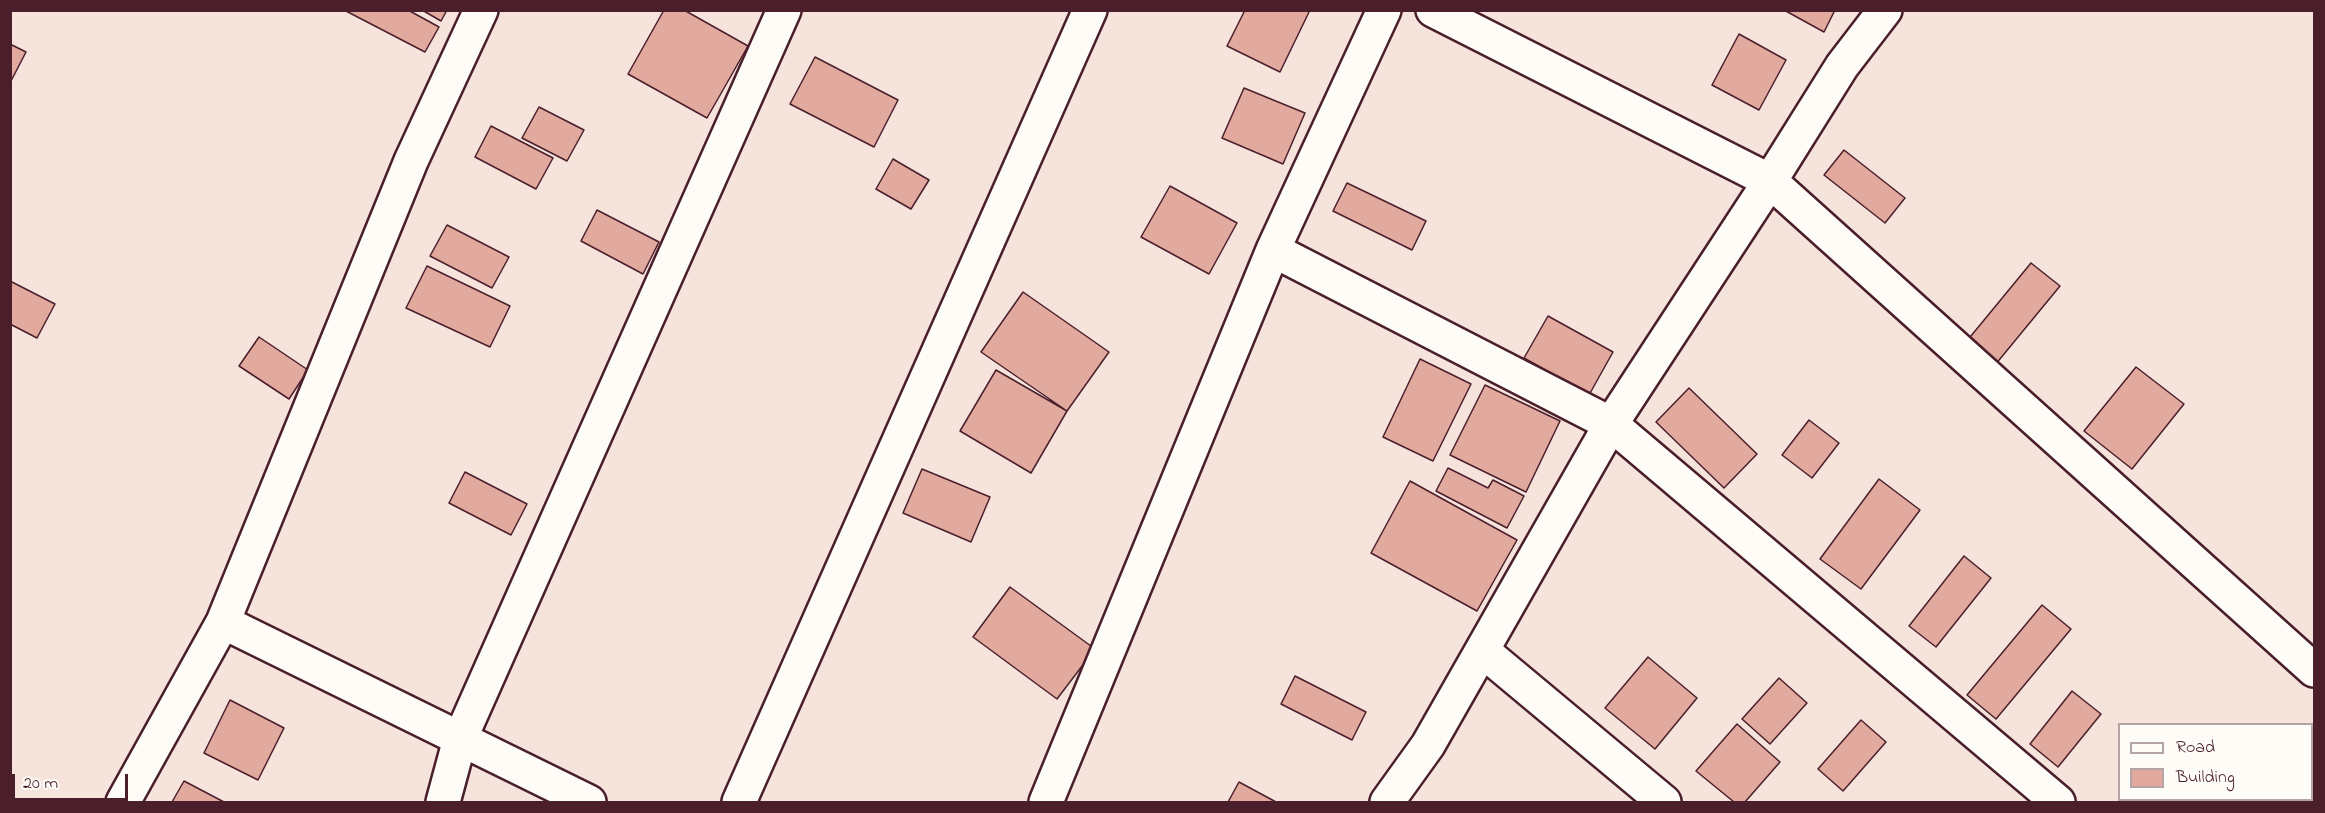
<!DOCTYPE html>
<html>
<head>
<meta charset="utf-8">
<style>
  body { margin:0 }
  #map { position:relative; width:2325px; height:813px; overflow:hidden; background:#f5e3dc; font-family:"Indie Flower",sans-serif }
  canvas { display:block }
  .frame { position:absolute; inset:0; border:12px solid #4a1f2b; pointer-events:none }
  .legend { position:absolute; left:2118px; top:723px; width:195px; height:78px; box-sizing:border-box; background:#fdfcf7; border:2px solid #b5a4a5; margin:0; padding:8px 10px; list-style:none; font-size:18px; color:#4a1f2b }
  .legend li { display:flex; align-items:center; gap:12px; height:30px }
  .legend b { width:30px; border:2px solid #b5a4a5 }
  .scale { position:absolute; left:12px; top:774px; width:116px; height:27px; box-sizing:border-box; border:3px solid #4a1f2b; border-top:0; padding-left:8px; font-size:18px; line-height:21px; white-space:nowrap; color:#4a1f2b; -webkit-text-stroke:4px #fdfcf7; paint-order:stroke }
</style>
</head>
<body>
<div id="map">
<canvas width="2325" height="813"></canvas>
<div class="frame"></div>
<ul class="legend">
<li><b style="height:8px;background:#fdfcf7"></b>Road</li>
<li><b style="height:16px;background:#e2a99e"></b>Building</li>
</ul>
<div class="scale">20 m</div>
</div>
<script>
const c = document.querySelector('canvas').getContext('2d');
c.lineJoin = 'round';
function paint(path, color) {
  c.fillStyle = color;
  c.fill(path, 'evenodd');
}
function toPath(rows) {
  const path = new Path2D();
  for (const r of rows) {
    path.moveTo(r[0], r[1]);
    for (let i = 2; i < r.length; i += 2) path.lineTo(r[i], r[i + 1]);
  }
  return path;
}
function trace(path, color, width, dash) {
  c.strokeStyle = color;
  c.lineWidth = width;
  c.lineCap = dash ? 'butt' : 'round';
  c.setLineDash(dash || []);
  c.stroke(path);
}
const building = toPath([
  [344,10,408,10,439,27,425,52,344,10],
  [422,10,447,10,441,21,422,10],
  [664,10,684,10,748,46,707,118,628,74,664,10],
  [1245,10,1310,10,1280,72,1227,46,1245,10],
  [1784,10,1835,10,1824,32,1784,10],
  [1739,34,1786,60,1759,110,1712,85,1739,34],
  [10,44,26,52,10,83,10,44],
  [815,57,898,100,874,147,790,104,815,57],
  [1244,88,1305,113,1283,164,1222,138,1244,88],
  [539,107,584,130,567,161,522,138,539,107],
  [491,126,553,158,536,189,475,157,491,126],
  [1844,150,1905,198,1885,223,1824,175,1844,150],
  [893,159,929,180,911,209,876,189,893,159],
  [1347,183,1426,221,1412,250,1333,211,1347,183],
  [1170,186,1237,223,1209,274,1141,237,1170,186],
  [597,210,659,242,643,274,581,241,597,210],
  [447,225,509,257,492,288,430,256,447,225],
  [2031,263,2060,286,1995,365,1966,342,2031,263],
  [427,266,510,306,490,347,406,308,427,266],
  [10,281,55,304,37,338,10,324,10,281],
  [1023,292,1109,352,1067,411,981,352,1023,292],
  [1548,316,1613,352,1589,395,1524,358,1548,316],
  [259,337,308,370,289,399,239,366,259,337],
  [1420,359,1471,384,1433,461,1383,437,1420,359],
  [2136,367,2184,404,2132,469,2084,431,2136,367],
  [996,370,1067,411,1031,473,960,431,996,370],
  [1485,385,1560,421,1526,492,1450,455,1485,385],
  [1689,388,1757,454,1724,488,1656,422,1689,388],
  [1809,420,1839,443,1812,478,1782,455,1809,420],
  [1448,468,1488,488,1493,480,1524,496,1507,528,1436,491,1448,468],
  [922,469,990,497,971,542,903,513,922,469],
  [465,472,527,504,511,535,449,503,465,472],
  [1879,479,1920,510,1861,589,1820,559,1879,479],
  [1410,481,1517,540,1477,611,1371,553,1410,481],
  [1964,556,1991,578,1936,647,1909,626,1964,556],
  [1010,587,1095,649,1057,699,973,637,1010,587],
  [2042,605,2071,629,1996,719,1967,695,2042,605],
  [1648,657,1697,698,1655,749,1605,708,1648,657],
  [1295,676,1366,712,1352,740,1281,704,1295,676],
  [1779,678,1807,703,1770,744,1742,719,1779,678],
  [2072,691,2101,714,2058,767,2030,744,2072,691],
  [230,700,284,728,258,780,204,753,230,700],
  [1861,720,1886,742,1843,791,1818,769,1861,720],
  [1737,724,1780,762,1745,802,1734,802,1696,771,1737,724],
  [184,781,224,802,172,802,184,781],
  [1239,782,1276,802,1228,802,1239,782]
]);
const minor = toPath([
  [1433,10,1770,181,2314,670],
  [1273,250,1611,424,2058,802],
  [223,622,589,802],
  [1483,651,1664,802],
  [123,802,223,622,411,161,481,10],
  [443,802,460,739,784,10],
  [739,802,1090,10],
  [1046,802,1273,250,1384,10],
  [1387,802,1428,745,1611,424,1770,181,1842,66,1885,10]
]);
paint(building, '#e2a99e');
trace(building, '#4a1f2b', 1.5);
trace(minor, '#4a1f2b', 38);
trace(minor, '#fdfcf7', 33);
</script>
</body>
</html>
